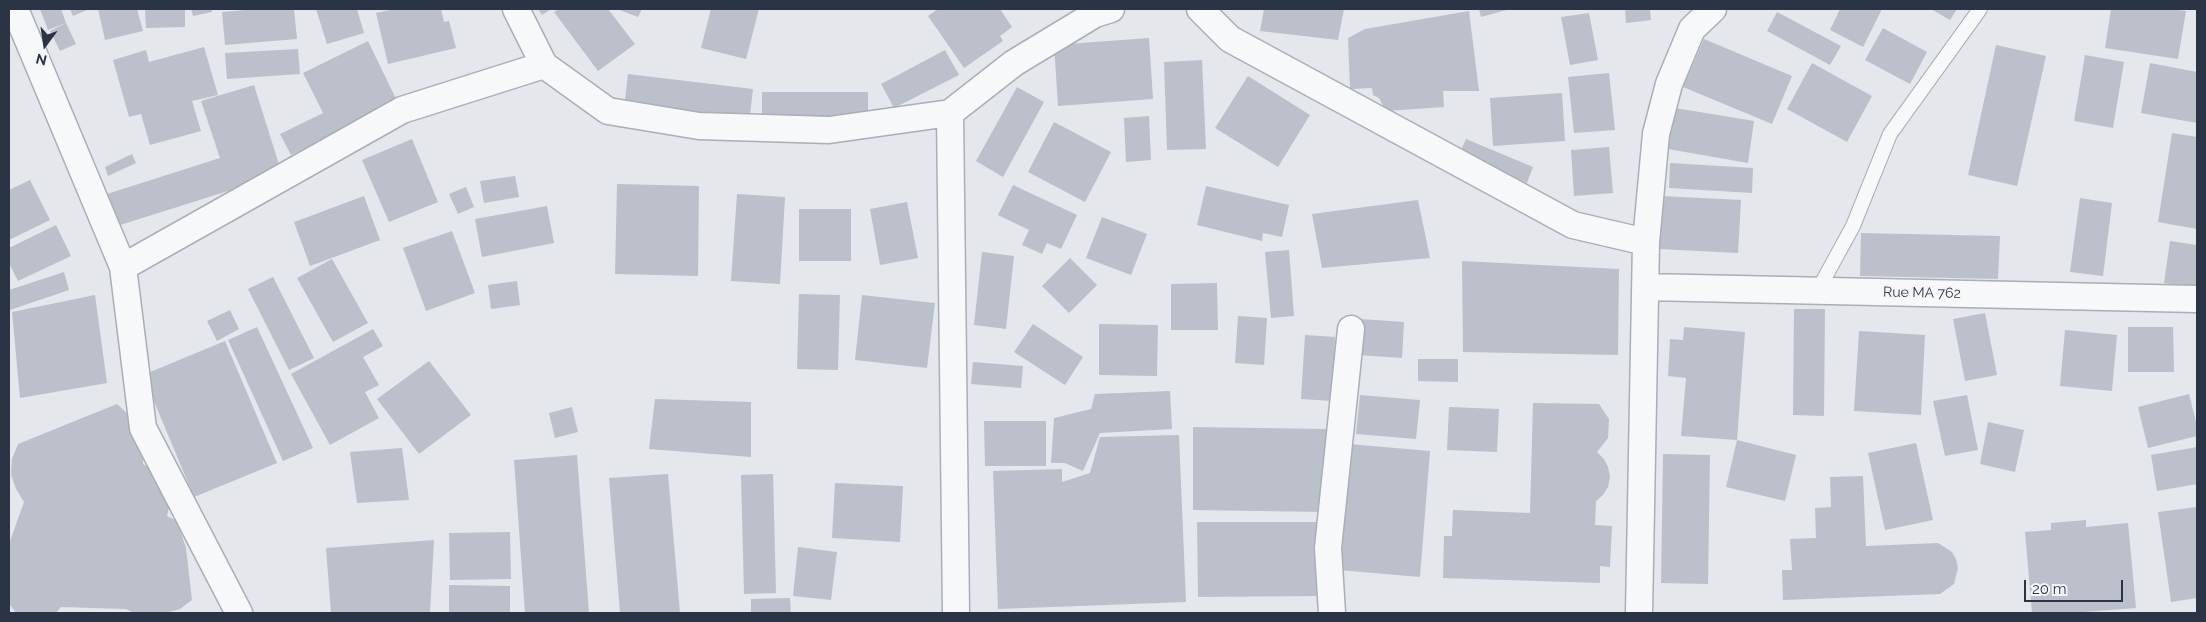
<!DOCTYPE html>
<html>
<head>
<meta charset="utf-8">
<style>
  body { margin:0 }
  #map { position:relative; width:2206px; height:622px; overflow:hidden; background:#e4e7ec; font-family:Raleway,sans-serif }
  canvas { display:block }
  .frame { position:absolute; inset:0; border:10px solid #2b3445; pointer-events:none }
  .north { position:absolute; left:20px; top:20px; width:50px; height:50px; -webkit-text-stroke:4px #f4f6f9; paint-order:stroke; rotate:194deg; font-size:14px; font-weight:700; line-height:20px; text-align:center; color:#2b3445 }
  .north::after { content:''; display:block; margin:auto; width:18px; height:22px; background:#2b3445; clip-path:polygon(50% 0,100% 100%,50% 72%,0 100%) }
  .scale { position:absolute; left:2024px; top:580px; width:99px; height:22px; box-sizing:border-box; border:2px solid #2b3445; border-top:0; padding-left:6px; font-size:15px; line-height:18px; white-space:nowrap; color:#2b3445; -webkit-text-stroke:4px #f4f6f9; paint-order:stroke }
</style>
</head>
<body>
<div id="map">
<canvas width="2206" height="622"></canvas>
<div class="frame"></div>
<div class="north">N</div>
<div class="scale">20 m</div>
</div>
<script>
const c = document.querySelector('canvas').getContext('2d');
c.lineJoin = 'round';
function paint(path, color) {
  c.fillStyle = color;
  c.fill(path, 'evenodd');
}
function toPath(rows) {
  const path = new Path2D();
  for (const r of rows) {
    path.moveTo(r[0], r[1]);
    for (let i = 2; i < r.length; i += 2) path.lineTo(r[i], r[i + 1]);
  }
  return path;
}
function trace(path, color, width, dash) {
  c.strokeStyle = color;
  c.lineWidth = width;
  c.lineCap = dash ? 'butt' : 'round';
  c.setLineDash(dash || []);
  c.stroke(path);
}
function drawText(font, color, halo, rows, align = 'center') {
  c.font = font + ' Raleway,sans-serif';
  c.lineWidth = 4;
  c.setLineDash([]);
  c.textBaseline = 'middle';
  c.strokeStyle = halo;
  c.fillStyle = color;
  for (const [text, x, y, turn = 0] of rows) {
    c.save();
    c.translate(x, y);
    c.rotate((+turn || 0) * Math.PI / 180);
    c.textAlign = isNaN(turn) ? turn : align;
    if (halo) c.strokeText(text, 0, 0);
    c.fillText(text, 0, 0);
    c.restore();
  }
}
const building = toPath([
  [40,9,61,9,66,23,48,30],
  [70,9,89,9,73,16],
  [98,9,137,9,143,31,105,40],
  [145,9,185,9,185,27,146,28],
  [191,9,211,9,212,12,193,16],
  [256,9,294,9,297,39,225,45,222,12],
  [316,9,357,9,364,33,327,44],
  [395,9,441,9,444,22,449,21,456,48,388,64,376,13],
  [538,9,551,9,542,15],
  [559,9,608,9,635,44,598,71,554,12],
  [617,9,642,9,638,17],
  [711,9,759,9,746,59,701,48],
  [938,9,1000,9,1012,27,1000,36,1003,41,964,68,928,16],
  [1264,9,1344,9,1338,40,1260,31],
  [1479,9,1510,9,1481,17],
  [1625,9,1650,9,1651,20,1626,23],
  [1840,9,1882,9,1863,47,1830,30],
  [1931,9,1957,9,1950,20],
  [2111,9,2168,9,2186,11,2178,59,2105,48],
  [1469,11,1479,91,1443,91,1444,107,1386,111,1379,98,1373,95,1372,88,1350,89,1348,38,1365,29],
  [1777,12,1841,46,1830,65,1767,31],
  [1589,13,1598,60,1570,65,1561,17],
  [66,23,76,44,60,51,50,31],
  [1883,28,1927,52,1910,84,1865,60],
  [1149,38,1153,99,1058,106,1054,45],
  [1704,39,1792,76,1772,124,1683,87],
  [368,41,398,103,291,155,280,134,323,113,303,73],
  [1996,45,2046,56,2017,186,1968,175],
  [204,47,218,95,192,101,201,131,150,145,141,114,129,117,113,60,146,50,149,62],
  [298,49,300,74,227,79,225,53],
  [945,50,959,75,894,108,881,84],
  [2085,55,2124,62,2113,128,2074,121],
  [1202,60,1206,149,1167,150,1164,62],
  [1812,63,1872,96,1847,142,1787,109],
  [2150,63,2197,72,2197,123,2141,113],
  [1609,73,1615,130,1574,133,1568,77],
  [628,74,753,89,749,123,624,108],
  [1248,76,1310,115,1278,167,1215,128],
  [254,85,282,174,117,226,107,194,220,158,201,101],
  [1017,87,1044,102,1003,177,976,161],
  [762,92,868,92,868,114,837,114,837,123,762,124],
  [1562,93,1565,141,1493,146,1490,98],
  [1675,108,1754,121,1748,163,1668,149],
  [1149,116,1151,160,1126,162,1124,118],
  [1054,122,1111,152,1085,202,1028,172],
  [2172,133,2197,137,2197,229,2158,222],
  [412,139,438,202,389,222,362,160],
  [1466,139,1533,167,1527,183,1459,155],
  [1609,147,1613,193,1574,196,1571,150],
  [132,154,136,163,108,176,105,167],
  [1670,163,1753,168,1752,193,1669,188],
  [515,176,519,197,484,203,480,181],
  [30,180,50,220,9,240,9,190],
  [617,184,699,186,698,276,615,274],
  [1013,185,1077,215,1061,249,1047,243,1042,254,1022,245,1029,230,998,215],
  [1206,186,1289,205,1282,237,1263,233,1262,241,1197,225],
  [466,187,474,207,458,214,449,194],
  [737,194,785,197,780,284,731,281],
  [364,196,380,240,310,266,294,222],
  [1662,196,1741,200,1738,253,1659,249],
  [2080,198,2112,203,2103,276,2070,272],
  [1418,200,1430,258,1322,268,1312,214],
  [907,202,918,258,880,265,870,209],
  [547,206,554,243,482,257,475,219],
  [799,209,851,209,851,261,799,261],
  [1102,217,1147,234,1131,275,1086,258],
  [56,225,71,256,18,281,9,263,9,248],
  [452,231,475,293,426,311,403,248],
  [1861,233,2000,236,1998,279,1860,276],
  [2170,241,2197,245,2197,289,2164,283],
  [1289,250,1294,316,1271,318,1265,252],
  [982,252,1014,256,1006,329,974,325],
  [1070,258,1097,285,1069,313,1042,286],
  [332,259,368,323,333,342,297,278],
  [1462,261,1619,269,1618,355,1463,352],
  [64,272,69,290,10,310,9,290],
  [273,277,314,358,289,370,248,289],
  [517,281,520,305,491,309,488,285],
  [1217,283,1218,330,1171,330,1171,284],
  [799,294,840,295,838,370,797,369],
  [95,295,107,383,20,398,12,312],
  [862,295,935,303,927,368,855,360],
  [1794,309,1825,309,1824,416,1793,415],
  [230,310,239,329,217,341,207,321],
  [1985,313,1997,375,1965,381,1953,319],
  [1238,316,1267,318,1264,365,1235,363],
  [1361,319,1404,322,1402,358,1358,355],
  [1033,324,1083,357,1065,385,1014,352],
  [1099,324,1158,325,1157,376,1099,375],
  [257,327,313,448,283,461,228,340],
  [1684,327,1745,332,1737,440,1796,455,1785,501,1726,487,1737,440,1681,436,1686,378,1668,376,1670,339,1683,340],
  [2128,327,2173,327,2174,372,2128,372],
  [373,329,383,346,363,357,379,385,365,392,379,418,330,445,291,374],
  [2065,330,2117,335,2112,391,2060,386],
  [1859,331,1925,335,1921,415,1854,411],
  [1305,335,1335,337,1332,401,1301,399],
  [225,341,277,463,194,497,143,375],
  [1418,359,1458,359,1458,382,1418,381],
  [429,361,471,415,419,454,377,399],
  [973,362,1023,366,1021,388,971,384],
  [1170,391,1172,429,1100,433,1083,471,1065,463,1051,463,1054,418,1091,409,1095,394],
  [2189,394,2197,426,2197,436,2148,448,2138,407],
  [1360,395,1420,400,1416,439,1356,434],
  [1967,395,1978,450,1945,456,1933,401],
  [655,399,751,402,751,457,649,449],
  [1533,403,1599,404,1609,419,1608,438,1597,452,1604,459,1608,467,1610,477,1608,487,1603,495,1596,501,1595,525,1612,526,1610,567,1600,566,1600,583,1443,578,1444,536,1452,536,1453,510,1530,513],
  [117,404,130,416,143,447,143,464,154,470,170,503,167,516,177,521,186,548,192,600,180,609,165,613,134,613,126,609,61,607,56,613,16,613,9,603,9,544,24,502,16,489,11,474,12,459,18,444],
  [572,407,578,432,555,438,549,413],
  [1449,407,1499,409,1497,452,1447,450],
  [984,421,1046,421,1046,466,985,466],
  [1988,422,2024,430,2015,472,1980,464],
  [1193,427,1326,429,1325,512,1193,510],
  [1179,435,1186,602,998,609,993,471,1062,469,1062,482,1090,473,1100,437],
  [1916,443,1933,520,1885,530,1868,453],
  [1349,444,1430,451,1420,577,1338,570],
  [2197,447,2197,484,2157,491,2151,455],
  [402,448,409,500,357,503,350,452],
  [1663,454,1710,455,1708,584,1661,583],
  [577,455,589,613,525,613,514,460],
  [668,474,680,613,620,613,609,478],
  [773,474,776,593,744,594,741,475],
  [1863,476,1866,546,1938,543,1952,552,1956,559,1958,568,1954,584,1940,594,1783,600,1782,570,1792,570,1790,539,1816,538,1815,508,1831,507,1830,477],
  [835,483,903,486,900,542,832,538],
  [2197,507,2197,598,2171,602,2158,512],
  [2086,520,2086,527,2128,523,2136,608,2071,613,2032,613,2025,532,2051,530,2051,523],
  [1197,522,1319,522,1319,596,1198,597],
  [510,532,511,579,450,580,449,533],
  [434,540,430,613,331,613,326,548],
  [798,547,837,552,831,600,793,596],
  [449,585,510,586,510,613,449,613],
  [790,598,791,613,751,613,751,599]
]);
const lane = toPath([
  [1818,290,1853,226,1890,134,1980,9]
]);
const street = toPath([
  [15,9,123,267,143,428,239,613],
  [516,9,544,65],
  [1200,9,1230,39,1573,225,1646,242],
  [950,113,956,613],
  [123,267,402,110,544,65,608,111,699,126,829,130,950,113,1014,63,1095,14,1111,9],
  [1646,287,2197,299],
  [1332,613,1328,548,1351,329],
  [1639,613,1646,242,1656,134,1669,84,1692,29,1713,9]
]);
const streetNames = [
  ["Rue MA 762",1922,293,1]
];
paint(building, '#bbc0ca');
trace(lane, '#a9aeb7', 16);
trace(street, '#a9aeb7', 29);
trace(lane, '#f7f8fa', 14);
trace(street, '#f7f8fa', 26);
drawText('14px', '#2b3445', '#f4f6f9', streetNames);
</script>
</body>
</html>
